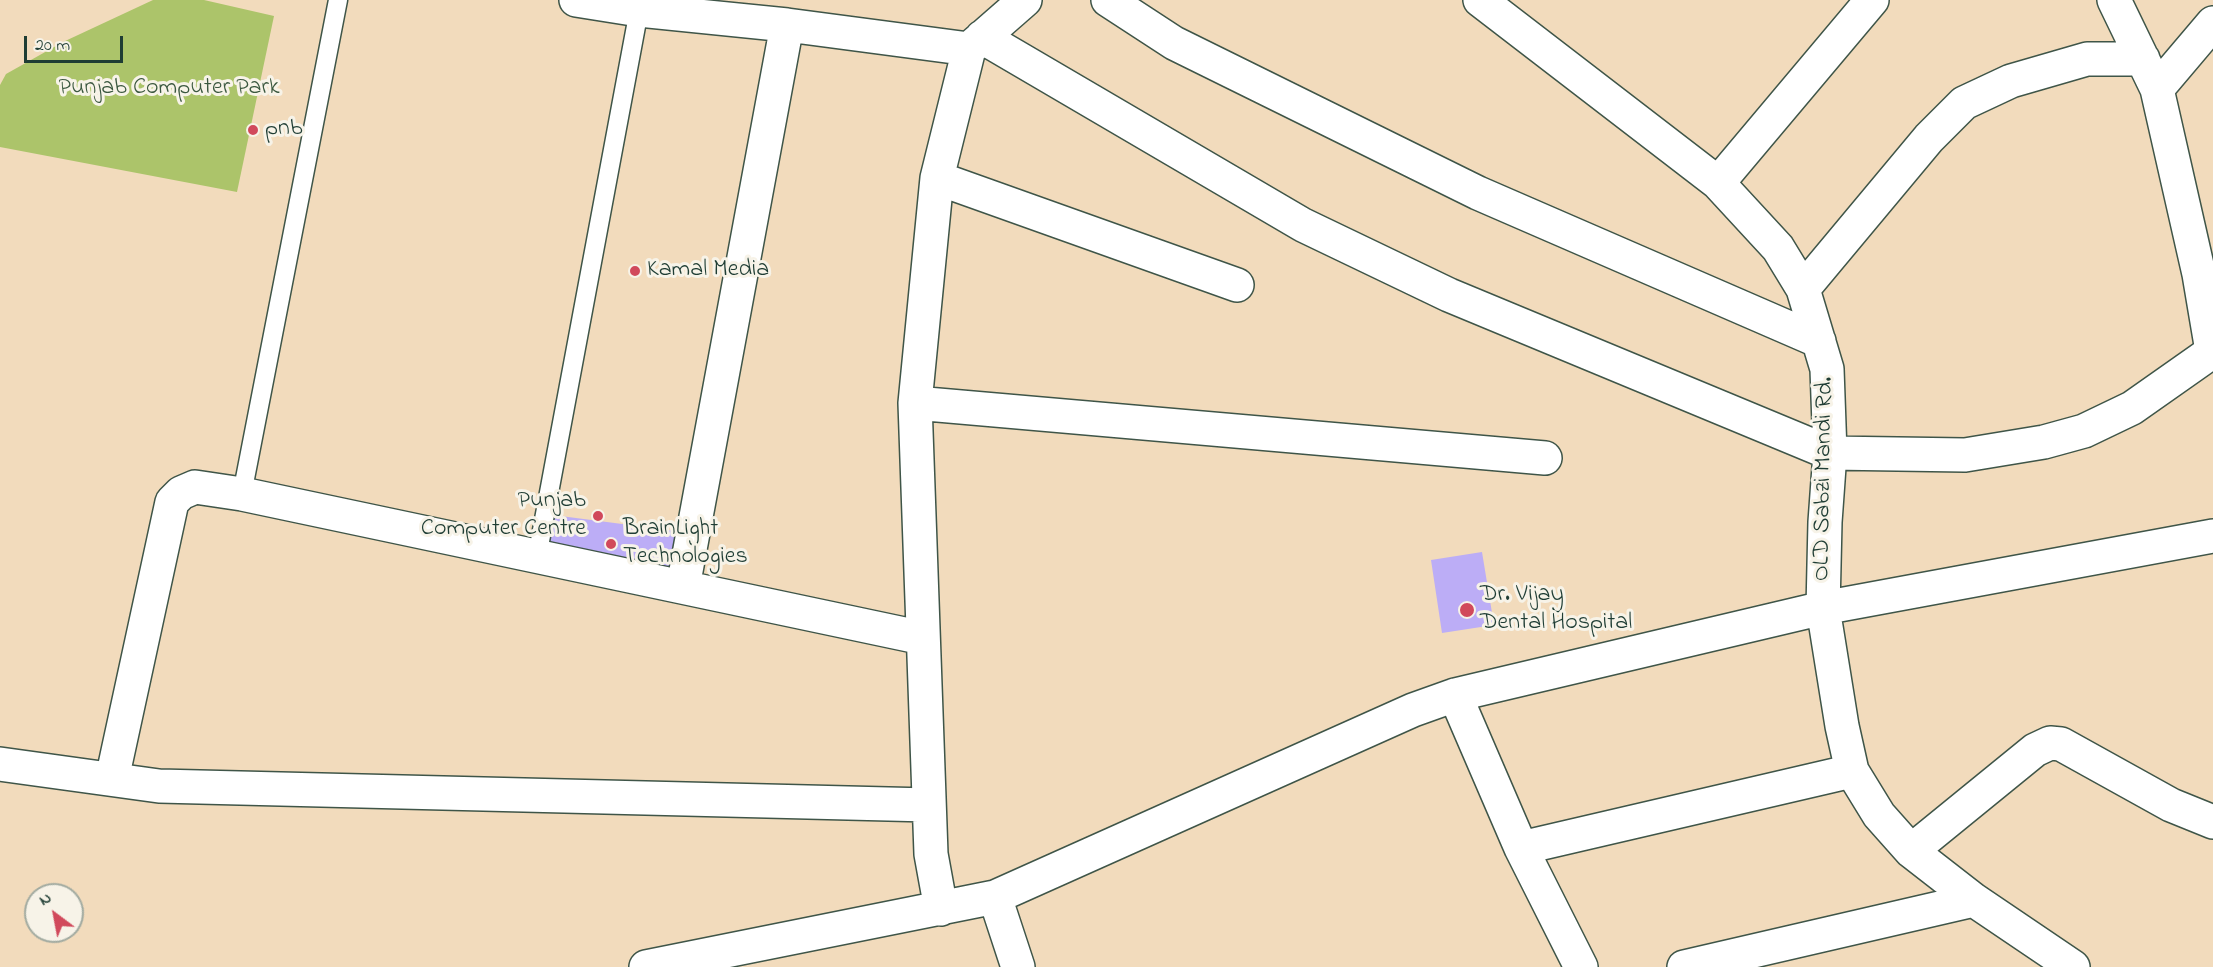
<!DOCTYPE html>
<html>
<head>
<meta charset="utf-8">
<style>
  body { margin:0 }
  #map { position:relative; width:2213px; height:967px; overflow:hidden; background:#f2dbbc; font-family:"Indie Flower",sans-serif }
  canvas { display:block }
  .north { position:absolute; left:24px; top:883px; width:60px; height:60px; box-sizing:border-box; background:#f7f3e8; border:2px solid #a1aaa0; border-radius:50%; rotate:328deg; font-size:16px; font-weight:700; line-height:24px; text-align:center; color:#1f3d34 }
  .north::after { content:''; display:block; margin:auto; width:21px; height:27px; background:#d1495b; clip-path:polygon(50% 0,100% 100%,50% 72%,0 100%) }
  .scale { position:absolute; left:24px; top:36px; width:99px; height:27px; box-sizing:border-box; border:3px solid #1f3d34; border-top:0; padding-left:8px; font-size:18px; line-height:21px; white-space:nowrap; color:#1f3d34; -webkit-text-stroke:4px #f7f3e8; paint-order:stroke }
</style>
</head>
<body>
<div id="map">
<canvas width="2213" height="967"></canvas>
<div class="north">N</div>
<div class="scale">20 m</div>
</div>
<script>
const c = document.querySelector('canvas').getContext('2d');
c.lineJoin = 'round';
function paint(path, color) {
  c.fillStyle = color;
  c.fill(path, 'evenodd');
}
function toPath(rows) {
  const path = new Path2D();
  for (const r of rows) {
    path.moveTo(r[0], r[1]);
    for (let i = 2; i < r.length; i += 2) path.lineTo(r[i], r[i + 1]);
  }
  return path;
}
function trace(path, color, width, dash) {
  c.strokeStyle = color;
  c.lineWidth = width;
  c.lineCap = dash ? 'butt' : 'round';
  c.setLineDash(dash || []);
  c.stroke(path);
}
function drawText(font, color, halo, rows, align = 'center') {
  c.font = font + ' "Indie Flower",sans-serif';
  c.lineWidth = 6;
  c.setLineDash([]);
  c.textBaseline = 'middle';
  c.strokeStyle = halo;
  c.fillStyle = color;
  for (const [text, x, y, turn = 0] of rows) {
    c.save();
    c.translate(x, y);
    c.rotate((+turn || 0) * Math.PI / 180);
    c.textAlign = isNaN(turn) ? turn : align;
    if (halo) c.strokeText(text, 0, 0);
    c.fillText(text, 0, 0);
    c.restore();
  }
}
const green = toPath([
  [153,0,204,0,274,16,237,192,0,147,0,85,6,74,63,42]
]);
const building = toPath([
  [545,514,684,532,683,587,537,557],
  [1482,552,1494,625,1442,633,1431,560]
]);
const service = toPath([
  [242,494,338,0],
  [537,557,639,10]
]);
const minor = toPath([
  [576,0,639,10,787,25,969,49],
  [1108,0,1174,43,1478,193,1819,341],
  [1480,0,1718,183,1778,248,1803,289,1827,369,1830,453,1825,522,1823,608,1842,726,1852,771,1879,815,1911,851,1974,900,2073,967],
  [2114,0,2157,89,2199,274,2212,351],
  [982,37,1303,225,1449,295,1830,453,1965,455,2044,442,2084,431,2132,408,2213,351],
  [2157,89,2213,23],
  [937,178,1237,285],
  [1718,183,1872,0],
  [1803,289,1929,138,1964,103,2011,81,2087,59,2143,59],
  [915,403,1545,458],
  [683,587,787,25],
  [1455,695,1521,848,1581,967],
  [0,764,159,786,929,805],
  [112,779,172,502,181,493,195,487,242,494,923,638],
  [1521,848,1852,771],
  [1911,851,2035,750,2050,743,2061,744,2171,805,2213,822],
  [995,897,1018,967],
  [941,909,931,854,915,403,937,178,969,49,1025,0],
  [646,967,995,897,1413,710,1455,695,1823,608,2213,536],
  [1684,967,1974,900]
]);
const markers = [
  [253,130,6,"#d1495b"],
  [635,271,6,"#d1495b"],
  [598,516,6,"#d1495b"],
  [611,544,6,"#d1495b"],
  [1467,610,8,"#d1495b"]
];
const parkNames = [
  ["Punjab Computer Park",169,89]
];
const poiNames = [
  ["pnb",265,130],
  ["Kamal Media",647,271],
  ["Punjab",586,502,"right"],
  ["Computer Centre",586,530,"right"],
  ["BrainLight",623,530],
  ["Technologies",623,558],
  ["Dr. Vijay",1480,596],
  ["Dental Hospital",1480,624]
];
const streetNames = [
  ["OLD Sabzi Mandi Rd.",1825,479,-89]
];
paint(green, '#acc46a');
paint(building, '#bcadf6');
trace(service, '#3f5548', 21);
trace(minor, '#3f5548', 36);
trace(service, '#fff', 18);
trace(minor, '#fff', 33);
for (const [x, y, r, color] of markers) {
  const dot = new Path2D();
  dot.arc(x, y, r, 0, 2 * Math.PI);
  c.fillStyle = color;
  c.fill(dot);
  trace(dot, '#f7f3e8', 2);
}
drawText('24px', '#3b583f', '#f7f3e8', parkNames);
drawText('24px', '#1f3d34', '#f7f3e8', poiNames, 'left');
drawText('24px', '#1f3d34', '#f7f3e8', streetNames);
</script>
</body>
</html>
